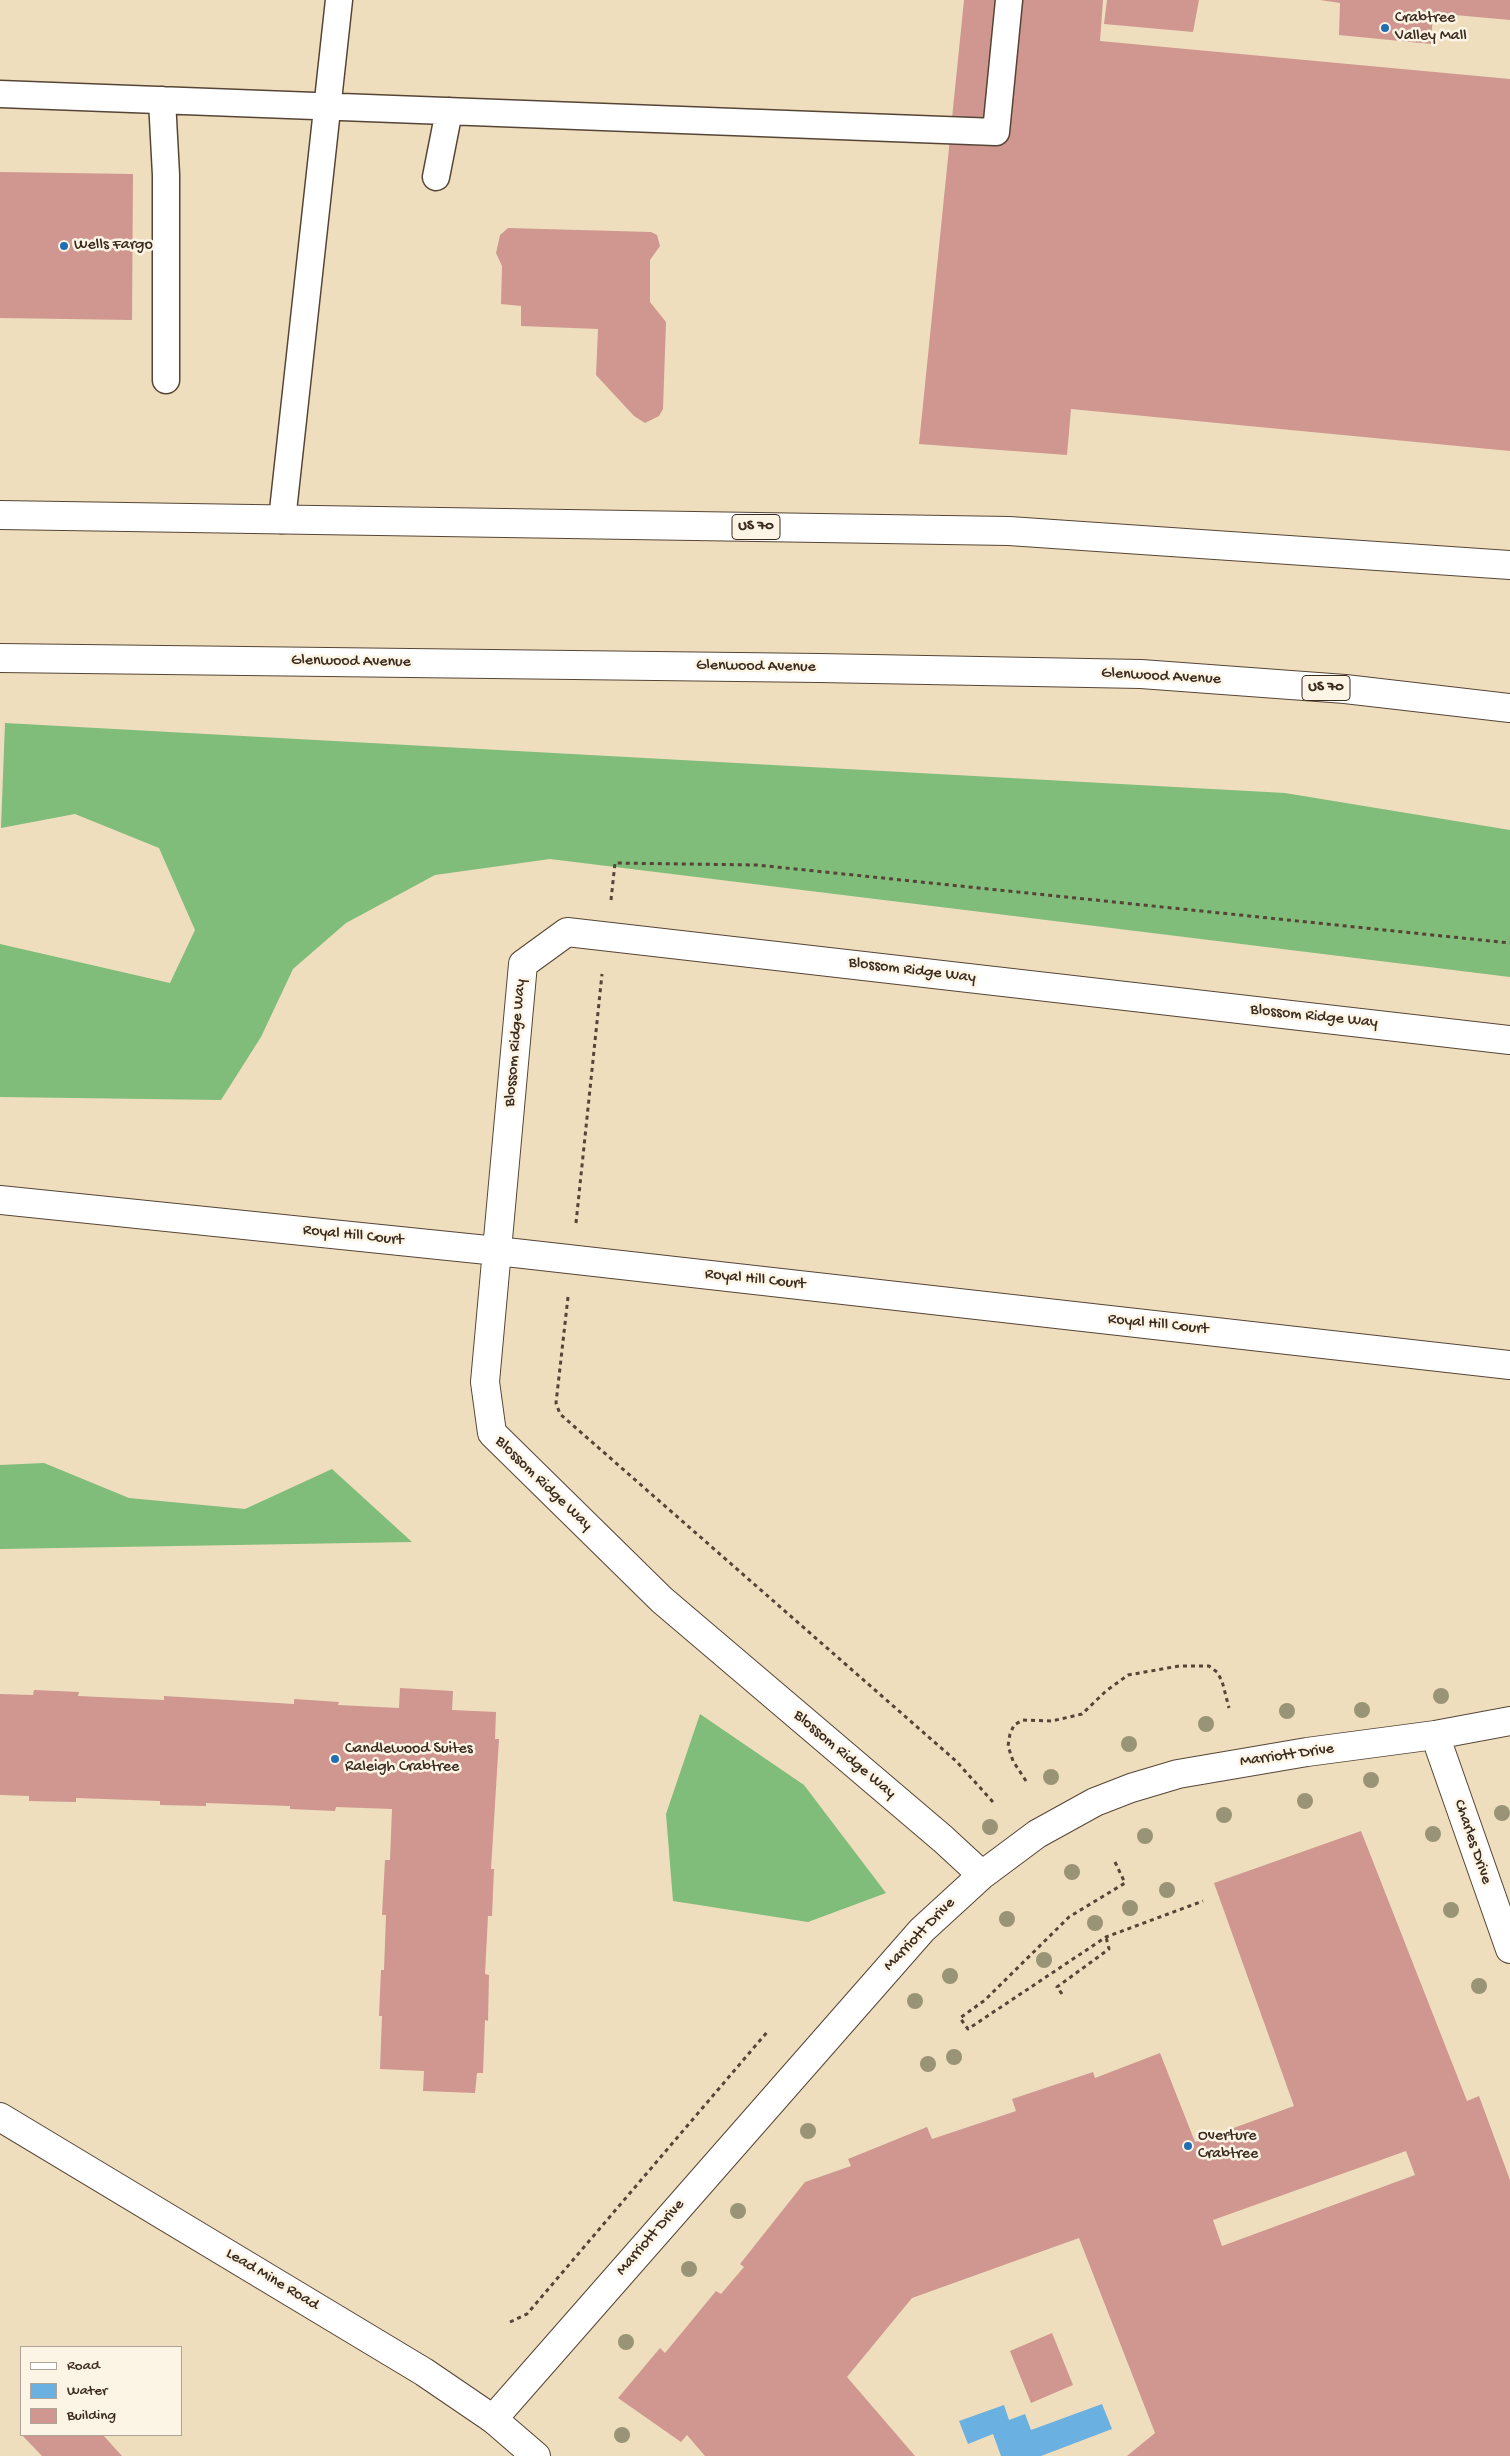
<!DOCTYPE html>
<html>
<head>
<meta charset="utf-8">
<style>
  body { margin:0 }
  #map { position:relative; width:1510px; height:2456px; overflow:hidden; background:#eedebd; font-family:"Gochi Hand",sans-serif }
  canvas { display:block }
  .legend { position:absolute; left:20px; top:2346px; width:162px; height:90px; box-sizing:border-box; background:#fcf5e5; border:1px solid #afa495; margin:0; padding:6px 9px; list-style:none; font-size:15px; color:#3b2a1e }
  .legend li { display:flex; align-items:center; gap:10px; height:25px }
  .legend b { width:25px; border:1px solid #afa495 }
</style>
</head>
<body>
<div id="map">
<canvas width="1510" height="2456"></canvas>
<ul class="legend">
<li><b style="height:6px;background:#fff"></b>Road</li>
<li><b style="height:14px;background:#6ab0e0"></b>Water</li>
<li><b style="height:14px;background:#cf9790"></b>Building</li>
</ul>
</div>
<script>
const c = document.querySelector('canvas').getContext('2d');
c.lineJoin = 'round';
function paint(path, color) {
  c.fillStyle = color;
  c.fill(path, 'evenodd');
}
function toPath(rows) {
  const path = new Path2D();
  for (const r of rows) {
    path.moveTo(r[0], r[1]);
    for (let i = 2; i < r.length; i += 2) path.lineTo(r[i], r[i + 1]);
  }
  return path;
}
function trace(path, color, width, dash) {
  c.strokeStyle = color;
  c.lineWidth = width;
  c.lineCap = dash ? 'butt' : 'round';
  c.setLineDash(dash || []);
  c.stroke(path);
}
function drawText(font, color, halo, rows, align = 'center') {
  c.font = font + ' "Gochi Hand",sans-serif';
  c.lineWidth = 5;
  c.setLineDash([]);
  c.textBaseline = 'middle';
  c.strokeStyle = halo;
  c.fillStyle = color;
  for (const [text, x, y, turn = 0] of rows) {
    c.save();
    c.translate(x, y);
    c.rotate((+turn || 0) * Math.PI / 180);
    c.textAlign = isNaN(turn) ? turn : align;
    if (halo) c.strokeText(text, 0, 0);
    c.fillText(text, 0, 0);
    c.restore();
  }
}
const forest = toPath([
  [5,723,1285,793,1510,830,1510,977,550,859,435,875,346,923,293,969,261,1037,221,1100,0,1097,0,944,170,983,195,930,159,848,75,814,1,828],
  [44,1463,129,1498,245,1509,332,1469,412,1542,0,1549,0,1465],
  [700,1714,804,1785,886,1893,808,1922,673,1901,666,1814]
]);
const water = toPath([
  [1102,2404,1112,2429,1041,2456,1001,2456,993,2434,968,2444,959,2421,1004,2405,1009,2420,1025,2414,1031,2430]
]);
const building = toPath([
  [964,0,1103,0,1100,41,1510,79,1510,451,1071,409,1067,455,919,444],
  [1107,0,1199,0,1193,32,1104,24],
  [1320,0,1510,0,1510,20,1433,13,1431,44,1339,35,1340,3],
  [0,172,133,174,132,320,0,318],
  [508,228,651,232,657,235,660,246,650,260,650,302,666,322,663,409,659,416,645,423,634,416,596,375,598,329,521,326,521,306,501,304,502,266,496,253,500,235],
  [400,1688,453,1691,452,1710,496,1712,495,1739,499,1739,491,1869,494,1869,492,1916,488,1916,485,1974,489,1975,488,2021,485,2020,483,2073,477,2073,475,2093,423,2091,424,2071,380,2069,382,2016,379,2016,381,1970,384,1970,386,1915,382,1915,385,1860,390,1860,392,1809,336,1807,335,1811,290,1809,290,1806,206,1803,206,1806,160,1805,160,1801,76,1798,76,1802,29,1801,29,1796,0,1795,0,1694,33,1695,34,1690,79,1692,78,1696,164,1700,164,1696,294,1704,294,1699,339,1702,338,1705,399,1708],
  [1361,1831,1467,2101,1479,2096,1510,2180,1510,2456,1127,2456,1155,2433,1079,2238,912,2298,847,2377,915,2456,705,2456,687,2435,681,2442,618,2398,660,2348,665,2353,716,2291,721,2294,744,2267,740,2264,805,2182,851,2166,848,2159,927,2127,932,2139,1016,2111,1012,2099,1093,2072,1095,2078,1160,2053,1195,2142,1294,2106,1214,1883],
  [1406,2151,1415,2175,1222,2246,1213,2220],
  [1052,2333,1073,2385,1031,2403,1010,2351],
  [22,2435,103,2435,122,2456,42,2456]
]);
const path = toPath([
  [611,900,615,863,757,865,1510,943],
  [576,1223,602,974],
  [568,1297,556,1403,560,1414,956,1761,993,1802],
  [1026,1781,1013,1761,1008,1746,1010,1734,1014,1725,1023,1720,1052,1721,1082,1714,1106,1691,1128,1675,1179,1666,1209,1666,1217,1672,1222,1681,1229,1708],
  [1115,1862,1125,1883,1069,1917,985,2000,960,2018,968,2029,1106,1937,1203,1901],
  [1062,1994,1057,1987,1109,1949,1106,1937],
  [510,2322,527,2314,768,2031]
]);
const service = toPath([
  [0,94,996,132,1009,0],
  [162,100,166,175,166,380],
  [436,177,449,111],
  [282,520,339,0]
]);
const minor = toPath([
  [0,1200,497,1251,1510,1365],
  [1435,1735,1510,1949],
  [982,1875,943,1839,662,1600,492,1433,485,1382,523,964,567,932,1510,1040],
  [493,2419,922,1930,982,1875,1037,1834,1095,1802,1131,1788,1178,1774,1307,1752,1435,1735,1510,1721]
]);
const secondary = toPath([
  [0,2117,424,2372,493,2419,536,2456]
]);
const trunk = toPath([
  [0,515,1009,531,1510,565],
  [0,658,819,668,1141,674,1345,689,1510,708]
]);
const trees = [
  [1441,1696],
  [1362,1710],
  [1287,1711],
  [1206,1724],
  [1129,1744],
  [1051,1777],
  [1371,1780],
  [1305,1801],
  [1502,1813],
  [1224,1815],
  [990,1827],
  [1433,1834],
  [1145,1836],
  [1072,1872],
  [1167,1890],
  [1130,1908],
  [1451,1910],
  [1007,1919],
  [1095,1923],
  [1044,1960],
  [950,1976],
  [1479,1986],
  [915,2001],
  [954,2057],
  [928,2064],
  [808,2131],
  [738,2211],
  [689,2269],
  [626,2342],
  [622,2435]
];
const markers = [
  [1385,28,5,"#1f6fb2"],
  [64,246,5,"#1f6fb2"],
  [335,1759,5,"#1f6fb2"],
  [1188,2146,5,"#1f6fb2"]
];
const shields = [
  [756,527,48],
  [1326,688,48]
];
const shieldNames = [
  ["US 70",756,527],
  ["US 70",1326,688]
];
const poiNames = [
  ["Crabtree",1395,19],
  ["Valley Mall",1395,37],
  ["Wells Fargo",74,246],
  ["Candlewood Suites",345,1750],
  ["Raleigh Crabtree",345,1768],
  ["Overture",1198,2137],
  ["Crabtree",1198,2155]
];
const streetNames = [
  ["Glenwood Avenue",351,662,1],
  ["Glenwood Avenue",756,667,1],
  ["Glenwood Avenue",1161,677,3],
  ["Blossom Ridge Way",912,971,7],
  ["Blossom Ridge Way",1314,1017,6],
  ["Blossom Ridge Way",516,1043,-85],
  ["Royal Hill Court",353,1236,6],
  ["Royal Hill Court",755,1280,6],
  ["Royal Hill Court",1158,1325,6],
  ["Blossom Ridge Way",543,1484,44],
  ["Blossom Ridge Way",844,1755,40],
  ["Marriott Drive",1287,1756,-8],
  ["Charles Drive",1472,1842,71],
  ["Marriott Drive",920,1935,-46],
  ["Marriott Drive",651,2238,-49],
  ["Lead Mine Road",272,2280,31]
];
paint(forest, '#80bc7a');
paint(water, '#6ab0e0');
paint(building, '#cf9790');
trace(service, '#564536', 29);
trace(minor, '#564536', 30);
trace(secondary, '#564536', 30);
trace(trunk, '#564536', 30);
trace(path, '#564536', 3, [4, 4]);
trace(service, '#fff', 26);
trace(minor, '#fff', 28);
trace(secondary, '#fff', 28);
trace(trunk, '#fff', 28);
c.fillStyle = '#999475';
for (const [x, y] of trees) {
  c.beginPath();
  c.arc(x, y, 8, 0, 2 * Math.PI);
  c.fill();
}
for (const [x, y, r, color] of markers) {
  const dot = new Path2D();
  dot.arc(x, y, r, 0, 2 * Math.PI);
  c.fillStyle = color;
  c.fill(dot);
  trace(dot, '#fcf5e5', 2);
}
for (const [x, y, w] of shields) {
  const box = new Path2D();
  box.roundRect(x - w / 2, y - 12.5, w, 25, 4);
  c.fillStyle = '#fcf5e5';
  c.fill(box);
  trace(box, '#3b2a1e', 1);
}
drawText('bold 15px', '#3b2a1e', null, shieldNames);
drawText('16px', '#3b2a1e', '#fcf5e5', poiNames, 'left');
drawText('16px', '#3b2a1e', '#fcf5e5', streetNames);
</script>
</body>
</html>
